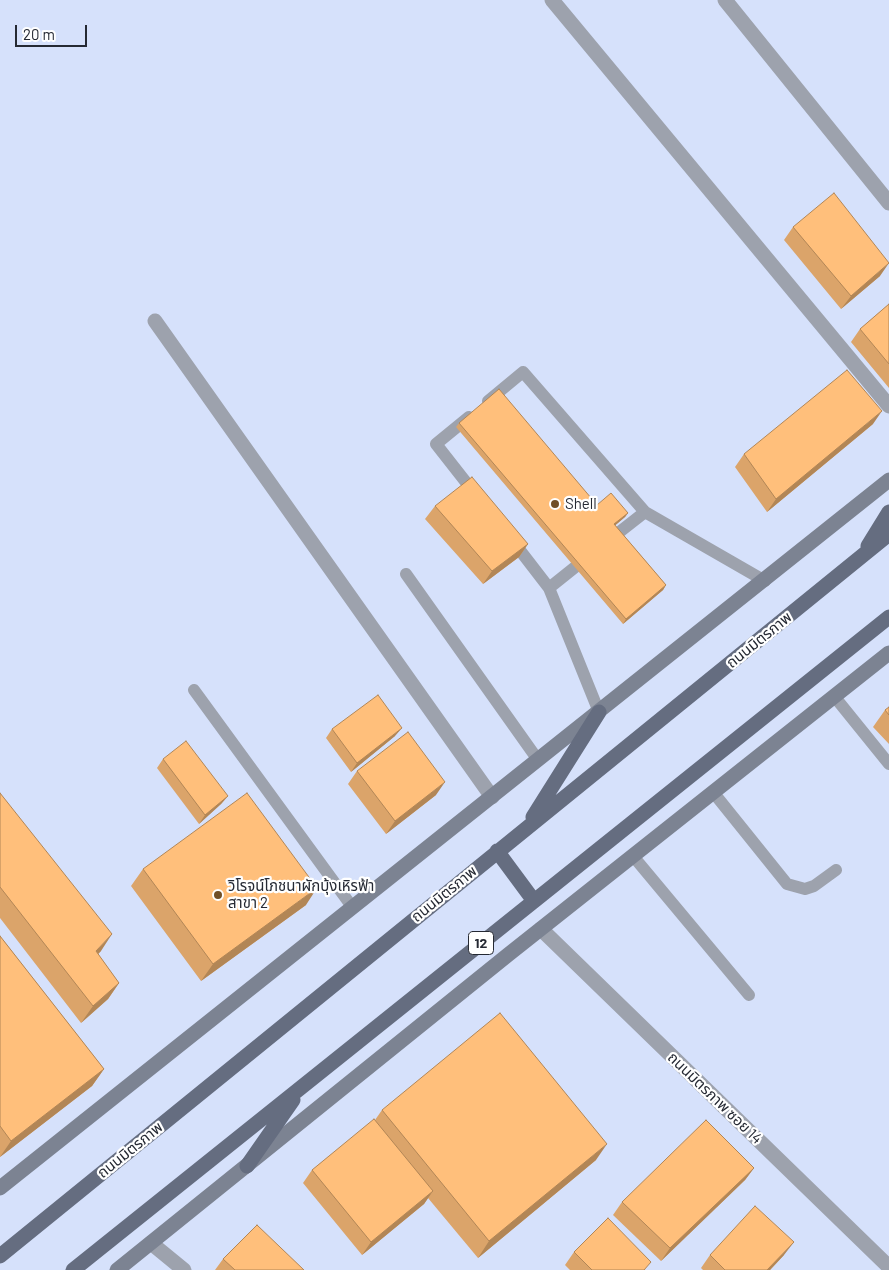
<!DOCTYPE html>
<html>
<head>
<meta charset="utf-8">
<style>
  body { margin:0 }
  #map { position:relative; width:889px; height:1270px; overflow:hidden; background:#d6e1fb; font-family:Barlow,sans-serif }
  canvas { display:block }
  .scale { position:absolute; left:15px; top:25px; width:72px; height:22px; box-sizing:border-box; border:2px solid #252933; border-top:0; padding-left:6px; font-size:15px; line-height:18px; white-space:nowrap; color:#252933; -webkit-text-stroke:4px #fff; paint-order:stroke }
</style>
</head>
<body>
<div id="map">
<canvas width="889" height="1270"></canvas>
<div class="scale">20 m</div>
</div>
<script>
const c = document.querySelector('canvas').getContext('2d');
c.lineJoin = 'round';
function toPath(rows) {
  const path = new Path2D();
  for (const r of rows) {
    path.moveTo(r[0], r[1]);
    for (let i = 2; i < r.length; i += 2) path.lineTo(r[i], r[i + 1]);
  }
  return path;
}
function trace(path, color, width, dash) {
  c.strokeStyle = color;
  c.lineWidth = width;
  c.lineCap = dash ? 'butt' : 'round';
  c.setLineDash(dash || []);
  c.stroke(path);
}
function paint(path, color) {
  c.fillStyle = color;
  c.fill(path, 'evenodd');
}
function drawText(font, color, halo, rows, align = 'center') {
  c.font = font + ' Barlow,"Noto Sans Thai",sans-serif';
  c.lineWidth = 4.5;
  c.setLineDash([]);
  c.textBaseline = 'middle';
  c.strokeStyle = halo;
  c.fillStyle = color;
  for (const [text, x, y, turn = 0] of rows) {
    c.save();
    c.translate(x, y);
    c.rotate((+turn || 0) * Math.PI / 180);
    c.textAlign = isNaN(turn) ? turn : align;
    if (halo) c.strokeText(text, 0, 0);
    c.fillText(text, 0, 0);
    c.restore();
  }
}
const lane = toPath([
  [488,401,523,372,645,512],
  [469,417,436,444,476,495],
  [512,540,549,588],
  [608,541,645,512,765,581],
  [589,556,549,588,599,712],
  [406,574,538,760],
  [194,690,353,908],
  [834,696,889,764],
  [713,792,787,884,805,889,814,886,836,870],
  [633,856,749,995]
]);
const street = toPath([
  [552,0,889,406],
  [725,0,889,203],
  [155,321,492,797],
  [541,929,889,1267],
  [151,1243,184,1270]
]);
const secondary = toPath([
  [0,1188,889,480],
  [117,1270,509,954,889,653]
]);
const primary = toPath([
  [868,546,889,512],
  [533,817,599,712],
  [497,851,534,901],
  [247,1166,293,1100],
  [0,1256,889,534],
  [73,1270,889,617]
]);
const wall = toPath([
  [793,227,880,276,841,309,784,240],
  [889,304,889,388,851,342,860,329],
  [459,423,597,505,628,513,625,517,615,525,666,585,663,590,623,624,456,427],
  [873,424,767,512,735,467,744,454],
  [435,506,528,544,519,557,483,584,425,519],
  [889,707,889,744,873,727,885,710],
  [332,729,395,736,351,772,326,738],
  [163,759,228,796,221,804,199,824,157,768],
  [357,771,436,795,386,834,348,784],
  [0,793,101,951,98,954,119,983,108,999,81,1023,0,918],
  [143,869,306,905,201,981,131,886],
  [0,936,104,1069,92,1086,0,1157],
  [382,1110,596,1160,478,1258,428,1198,424,1204,362,1255,303,1183,312,1170,375,1120],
  [754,1168,745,1180,661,1261,613,1215,622,1202],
  [574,1252,646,1270,570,1270,565,1265],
  [710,1255,784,1255,770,1270,703,1270,701,1268],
  [223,1259,304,1270,215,1270]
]);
const shadedWall = toPath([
  [889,263,880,276,841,309,851,296],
  [882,411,873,424,767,512,776,499],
  [628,513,625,517,611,529,614,524],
  [528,544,519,557,483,584,492,571],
  [666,585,663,590,623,624,626,619],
  [402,728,395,736,351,772,357,763],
  [445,782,436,795,386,834,395,821],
  [228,796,221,804,199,824,205,815],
  [317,888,306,905,201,981,213,964],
  [112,934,101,951,84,968,96,951],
  [119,983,108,999,81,1023,93,1006],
  [104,1069,92,1086,0,1157,11,1141],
  [607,1144,596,1160,478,1258,489,1241],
  [754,1168,745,1180,661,1261,670,1248],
  [433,1191,424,1204,362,1255,371,1242],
  [794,1242,784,1255,770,1270,767,1270]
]);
const building = toPath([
  [834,193,889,263,851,296,793,227,834,193],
  [889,304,889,364,860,329,889,304],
  [847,370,882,411,776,499,744,454,847,370],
  [499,389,597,505,611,493,628,513,614,524,666,585,626,619,459,423,499,389],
  [472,477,528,544,492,571,435,506,472,477],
  [378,695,402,728,357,763,332,729,378,695],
  [889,707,889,715,885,710,889,707],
  [408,732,445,782,395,821,357,771,408,732],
  [186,741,228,796,205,815,163,759,186,741],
  [0,793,112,934,96,951,119,983,93,1006,0,887,0,793],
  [247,793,317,888,213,964,143,869,247,793],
  [0,936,104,1069,11,1141,0,1126,0,936],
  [500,1013,607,1144,489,1241,382,1110,500,1013],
  [374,1119,433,1191,371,1242,312,1170,374,1119],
  [706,1120,754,1168,670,1248,622,1202,706,1120],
  [755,1206,794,1242,767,1270,725,1270,710,1255,755,1206],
  [608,1218,651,1262,644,1270,592,1270,574,1252,608,1218],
  [257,1225,304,1270,235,1270,223,1259,257,1225]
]);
const markers = [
  [555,504,5,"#714f27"],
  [218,895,5,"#714f27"]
];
const shields = [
  [481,943,25]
];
const shieldNames = [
  ["12",481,943]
];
const poiNames = [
  ["Shell",565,504],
  ["วิโรจน์โภชนาผักบุ้งเหิรฟ้า",228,886],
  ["สาขา 2",228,903]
];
const streetNames = [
  ["ถนนมิตรภาพ",759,640,-39],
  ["ถนนมิตรภาพ",444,894,-39],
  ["ถนนมิตรภาพ ซอย 14",715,1098,44],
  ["ถนนมิตรภาพ",130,1150,-39]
];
trace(lane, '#9da2ad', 12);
trace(street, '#9da2ad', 15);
trace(secondary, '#7c8392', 15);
trace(primary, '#656d80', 15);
paint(wall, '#dba46a');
paint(shadedWall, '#b28656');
paint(building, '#ffbf7b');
trace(building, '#b28656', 1);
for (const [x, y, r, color] of markers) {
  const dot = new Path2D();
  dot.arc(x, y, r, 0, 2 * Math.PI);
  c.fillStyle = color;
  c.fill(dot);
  trace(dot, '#fff', 2);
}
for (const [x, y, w] of shields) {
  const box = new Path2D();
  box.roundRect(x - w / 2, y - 11.5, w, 23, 4);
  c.fillStyle = '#fff';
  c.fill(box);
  trace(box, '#252933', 1);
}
drawText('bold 14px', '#252933', null, shieldNames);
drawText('15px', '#252933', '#fff', poiNames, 'left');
drawText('15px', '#252933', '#fff', streetNames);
</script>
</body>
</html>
